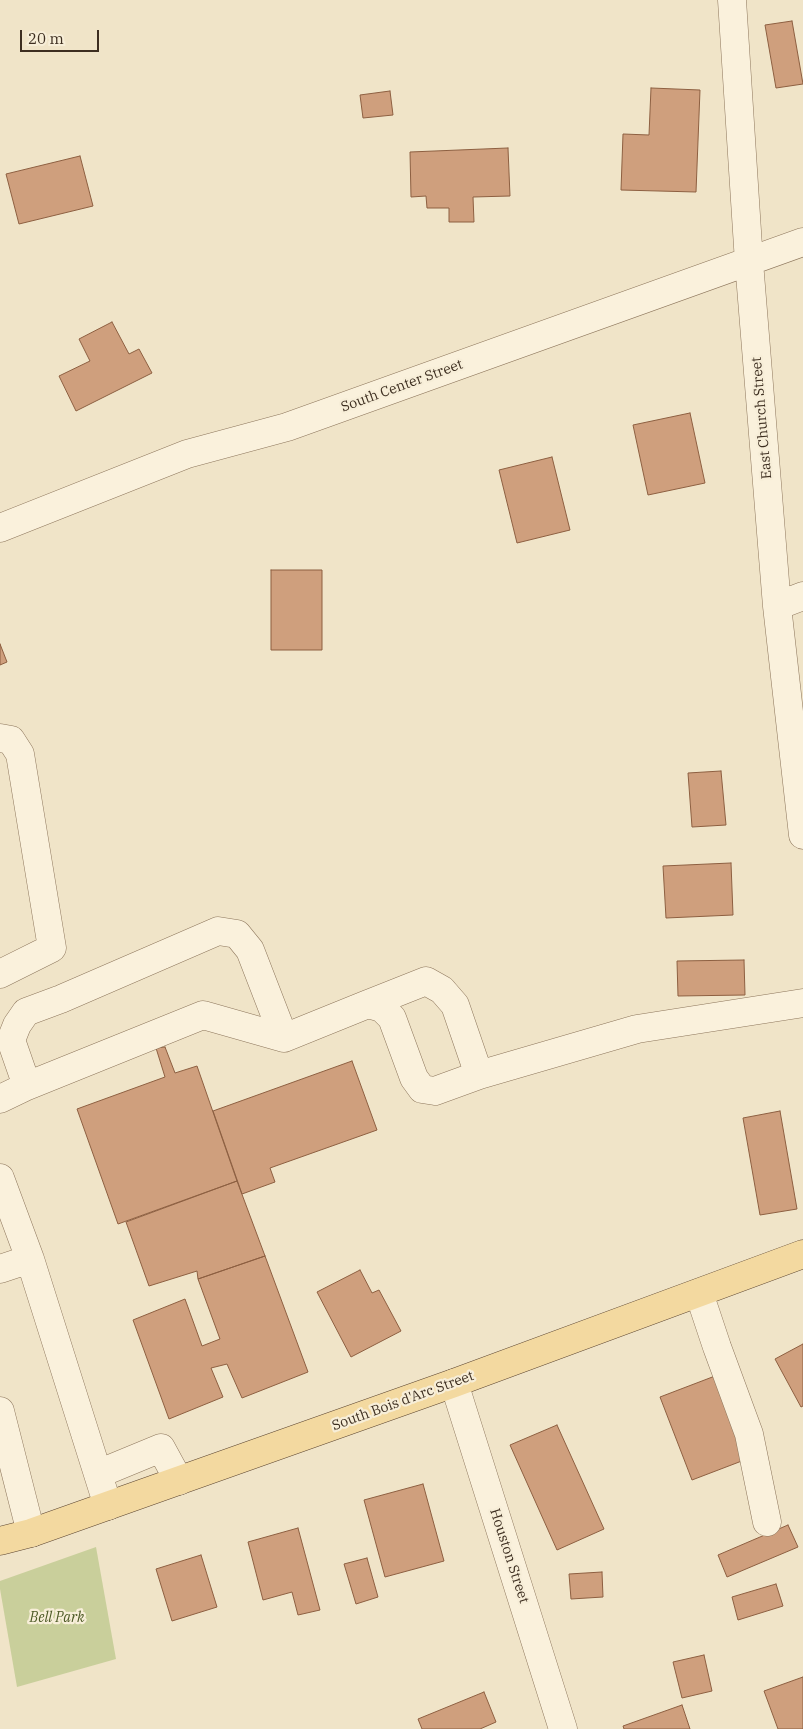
<!DOCTYPE html>
<html>
<head>
<meta charset="utf-8">
<style>
  body { margin:0 }
  #map { position:relative; width:803px; height:1729px; overflow:hidden; background:#f0e4c8; font-family:"IBM Plex Serif",serif }
  canvas { display:block }
  .scale { position:absolute; left:20px; top:30px; width:79px; height:22px; box-sizing:border-box; border:2px solid #3d2e20; border-top:0; padding-left:6px; font-size:15px; line-height:18px; white-space:nowrap; color:#3d2e20; -webkit-text-stroke:4px #f7eed8; paint-order:stroke }
</style>
</head>
<body>
<div id="map">
<canvas width="803" height="1729"></canvas>
<div class="scale">20 m</div>
</div>
<script>
const c = document.querySelector('canvas').getContext('2d');
c.lineJoin = 'round';
function paint(path, color) {
  c.fillStyle = color;
  c.fill(path, 'evenodd');
}
function toPath(rows) {
  const path = new Path2D();
  for (const r of rows) {
    path.moveTo(r[0], r[1]);
    for (let i = 2; i < r.length; i += 2) path.lineTo(r[i], r[i + 1]);
  }
  return path;
}
function trace(path, color, width, dash) {
  c.strokeStyle = color;
  c.lineWidth = width;
  c.lineCap = dash ? 'butt' : 'round';
  c.setLineDash(dash || []);
  c.stroke(path);
}
function drawText(font, color, halo, rows, align = 'center') {
  c.font = font + ' "IBM Plex Serif",serif';
  c.lineWidth = 4.5;
  c.setLineDash([]);
  c.textBaseline = 'middle';
  c.strokeStyle = halo;
  c.fillStyle = color;
  for (const [text, x, y, turn = 0] of rows) {
    c.save();
    c.translate(x, y);
    c.rotate((+turn || 0) * Math.PI / 180);
    c.textAlign = isNaN(turn) ? turn : align;
    if (halo) c.strokeText(text, 0, 0);
    c.fillText(text, 0, 0);
    c.restore();
  }
}
const green = toPath([
  [96,1547,116,1659,17,1687,0,1589,0,1581]
]);
const building = toPath([
  [792,21,803,84,776,88,765,25,792,21],
  [651,88,700,90,696,192,621,190,623,134,649,135,651,88],
  [390,91,393,115,363,118,360,95,390,91],
  [508,148,510,196,473,197,474,222,449,222,449,208,427,208,426,196,411,197,410,152,508,148],
  [80,156,93,206,19,224,6,174,80,156],
  [112,322,129,354,139,349,152,373,76,411,59,376,90,361,79,339,112,322],
  [690,413,705,483,648,495,633,425,690,413],
  [552,457,570,530,517,543,499,470,552,457],
  [271,570,322,570,322,650,271,650,271,570],
  [0,644,7,662,0,665,0,644],
  [721,771,726,825,692,827,688,773,721,771],
  [731,863,733,915,666,918,663,866,731,863],
  [744,960,745,995,678,996,677,961,744,960],
  [165,1047,175,1073,197,1066,237,1181,118,1224,77,1109,165,1077,156,1048,165,1047],
  [352,1061,377,1130,270,1168,275,1182,242,1194,213,1111,352,1061],
  [780,1111,797,1209,760,1215,743,1118,780,1111],
  [237,1181,265,1256,198,1279,197,1271,149,1286,126,1222,237,1181],
  [265,1256,308,1372,242,1398,227,1364,211,1368,223,1397,169,1419,133,1320,185,1299,202,1346,220,1339,198,1279,265,1256],
  [360,1270,372,1293,379,1290,401,1331,351,1357,317,1292,360,1270],
  [803,1344,803,1406,801,1407,775,1359,803,1344],
  [715,1376,747,1459,692,1480,660,1397,715,1376],
  [557,1425,604,1529,557,1550,510,1445,557,1425],
  [423,1484,444,1561,385,1577,364,1500,423,1484],
  [788,1525,798,1547,727,1577,718,1555,788,1525],
  [298,1528,320,1610,298,1615,292,1592,263,1600,248,1542,298,1528],
  [201,1555,217,1607,172,1621,156,1569,201,1555],
  [367,1558,378,1597,356,1604,344,1564,367,1558],
  [602,1572,603,1597,571,1599,569,1574,602,1572],
  [776,1584,783,1606,738,1620,732,1597,776,1584],
  [704,1655,712,1691,682,1698,673,1662,704,1655],
  [803,1677,803,1729,778,1729,764,1691,803,1677],
  [484,1692,496,1722,480,1729,422,1729,418,1719,484,1692],
  [682,1705,690,1729,624,1729,623,1726,682,1705]
]);
const minor = toPath([
  [732,0,749,262,777,606,803,835],
  [0,528,187,454,287,427,803,242],
  [777,606,803,596],
  [0,738,11,740,20,754,52,948,0,974],
  [368,1004,426,981,442,990,455,1005,479,1075,637,1029,803,1003],
  [27,1086,11,1040,17,1025,26,1012,61,999,218,931,237,934,250,950,284,1038,368,1004,382,1008,392,1018,414,1078,422,1089,435,1091,479,1075],
  [0,1099,27,1086,203,1015,284,1038],
  [0,1178,30,1259],
  [0,1269,30,1259,108,1506],
  [699,1293,717,1347,749,1434,767,1522],
  [454,1383,563,1729],
  [0,1411,31,1533],
  [98,1474,161,1448,179,1481]
]);
const major = toPath([
  [0,1541,31,1533,454,1383,803,1254]
]);
const streetNames = [
  ["South Center Street",402,386,-20],
  ["East Church Street",762,418,-95],
  ["South Bois d'Arc Street",403,1401,-20],
  ["Houston Street",509,1556,72]
];
const parkNames = [
  ["Bell Park",57,1618]
];
paint(green, '#c9cf9b');
paint(building, '#cf9f7d');
trace(building, '#8d5f41', 1);
trace(minor, '#8d765c', 29);
trace(major, '#5b4430', 29);
trace(minor, '#faf1dc', 28);
trace(major, '#f3d9a0', 28);
drawText('14px', '#3d2e20', '#f7eed8', streetNames);
drawText('italic 14px', '#4d5a26', '#f7eed8', parkNames);
</script>
</body>
</html>
